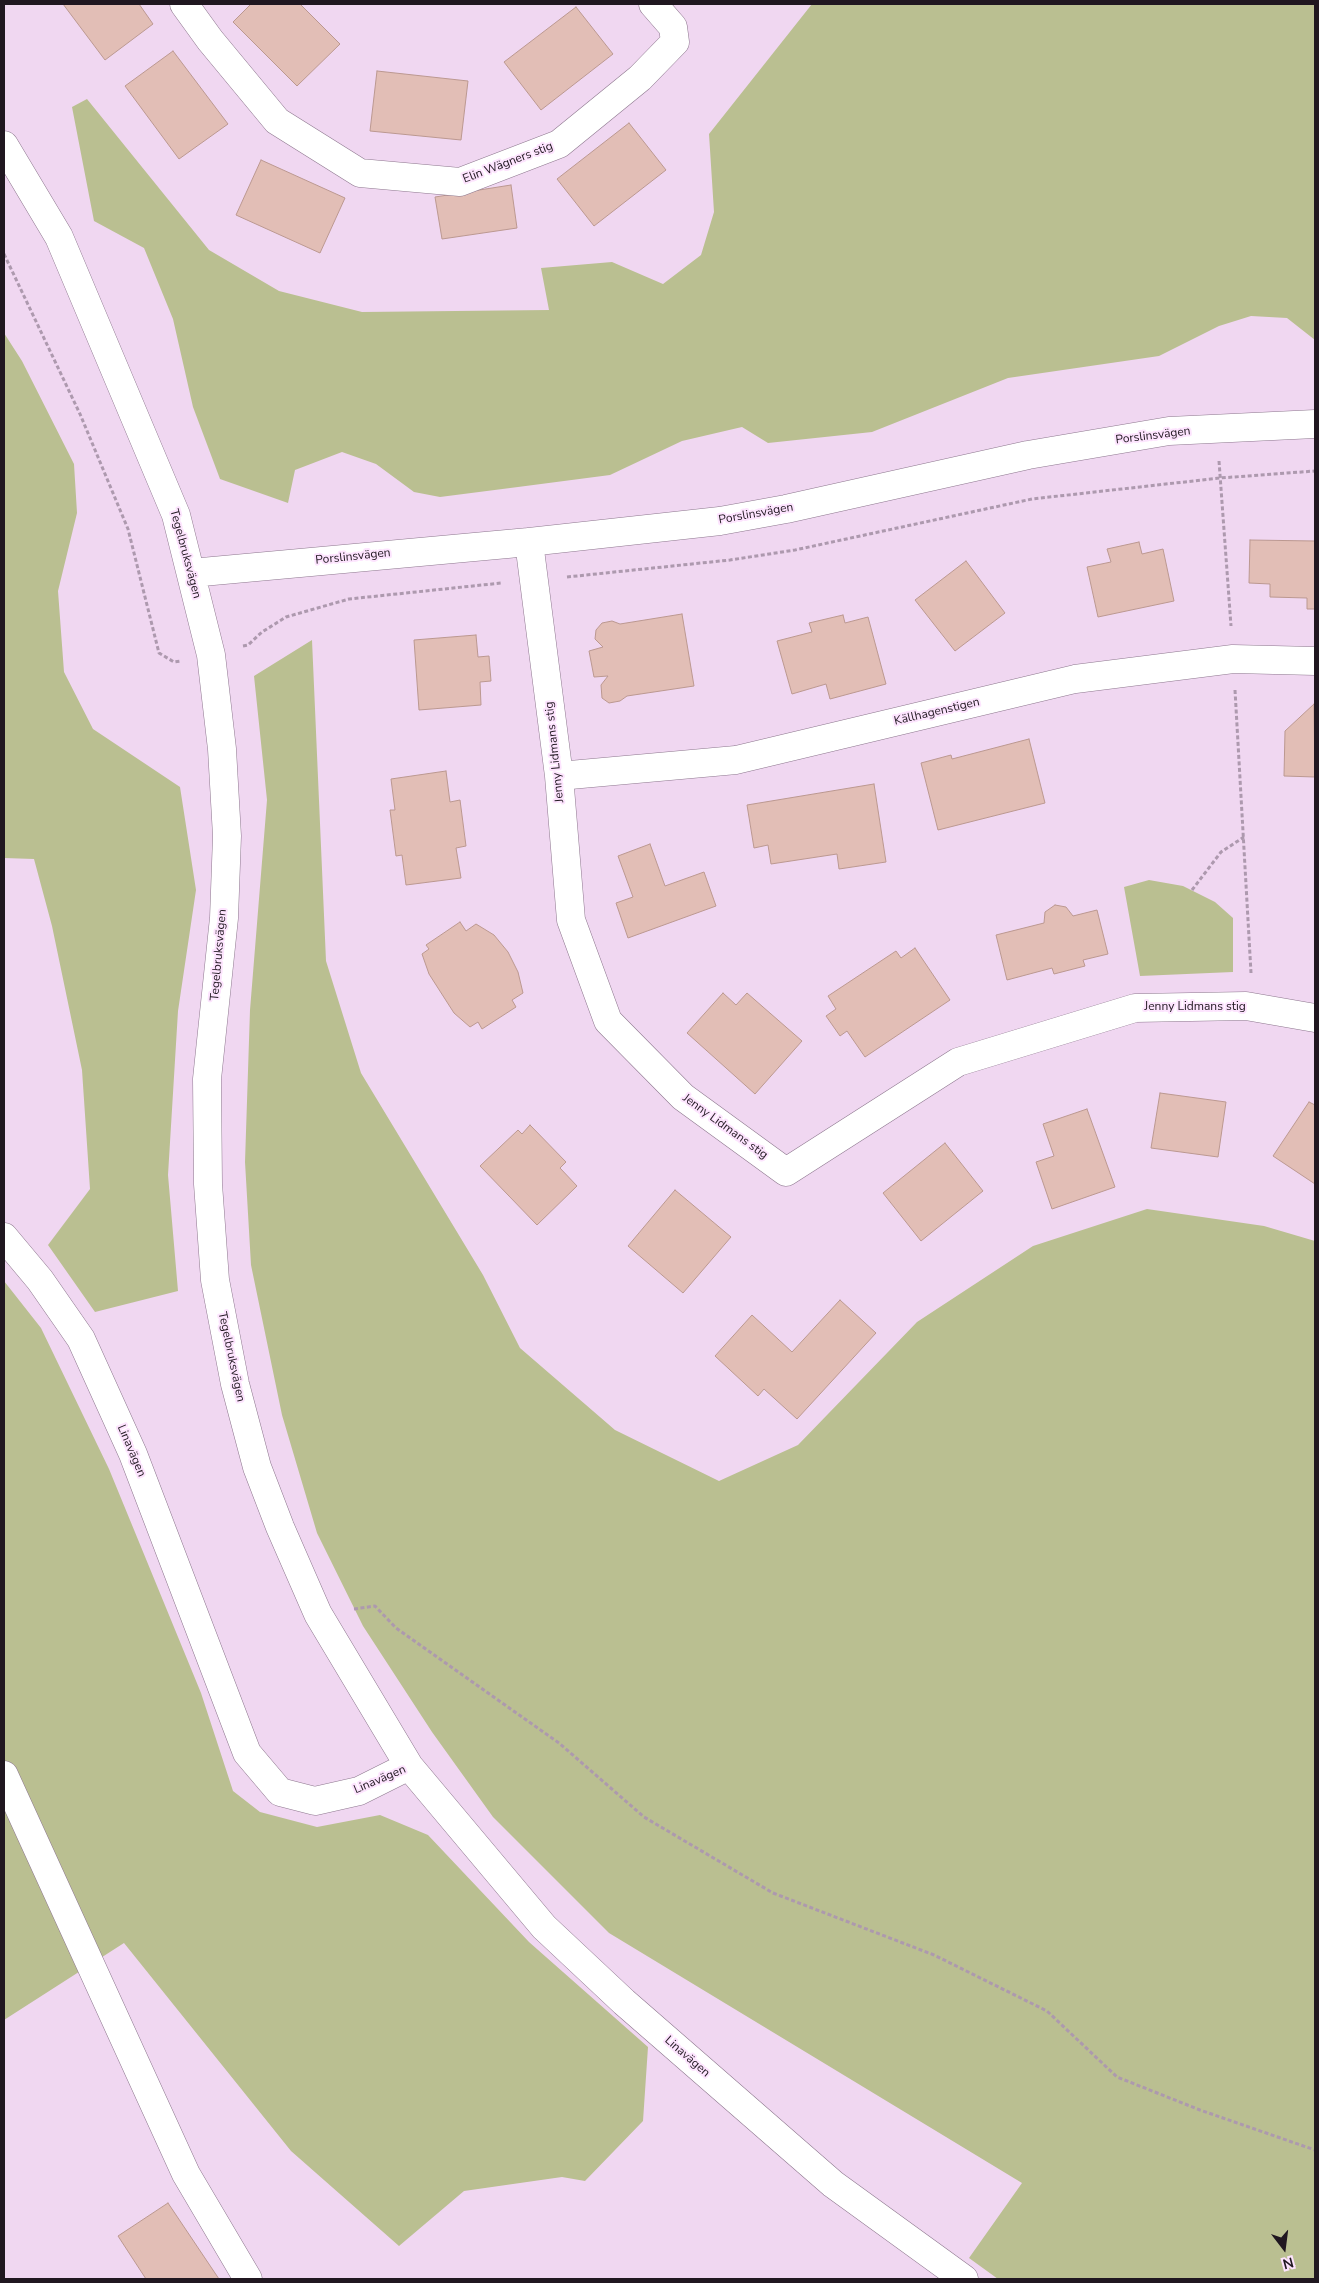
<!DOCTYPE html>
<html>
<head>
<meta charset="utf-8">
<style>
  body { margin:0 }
  #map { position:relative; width:1319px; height:2283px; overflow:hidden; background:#f0d7f1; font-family:"Nunito Sans",sans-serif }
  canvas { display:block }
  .frame { position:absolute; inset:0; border:5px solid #201720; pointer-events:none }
  .north { position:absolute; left:1259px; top:2223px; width:50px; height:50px; -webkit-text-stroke:4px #fde4fe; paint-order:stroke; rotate:165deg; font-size:14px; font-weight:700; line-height:20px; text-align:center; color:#201720 }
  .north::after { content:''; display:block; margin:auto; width:18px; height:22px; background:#201720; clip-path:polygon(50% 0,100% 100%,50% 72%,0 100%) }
</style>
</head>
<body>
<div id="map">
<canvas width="1319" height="2283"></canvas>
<div class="frame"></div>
<div class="north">N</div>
</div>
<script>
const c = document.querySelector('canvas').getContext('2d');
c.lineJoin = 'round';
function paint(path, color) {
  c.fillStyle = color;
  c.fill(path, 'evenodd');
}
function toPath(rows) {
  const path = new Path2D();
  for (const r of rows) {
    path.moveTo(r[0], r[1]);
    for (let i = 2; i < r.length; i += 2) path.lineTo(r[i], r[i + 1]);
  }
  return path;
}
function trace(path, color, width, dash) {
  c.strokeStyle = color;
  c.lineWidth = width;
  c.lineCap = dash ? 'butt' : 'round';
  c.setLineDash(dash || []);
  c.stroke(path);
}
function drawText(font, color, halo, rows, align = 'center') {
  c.font = font + ' "Nunito Sans",sans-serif';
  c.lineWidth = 4;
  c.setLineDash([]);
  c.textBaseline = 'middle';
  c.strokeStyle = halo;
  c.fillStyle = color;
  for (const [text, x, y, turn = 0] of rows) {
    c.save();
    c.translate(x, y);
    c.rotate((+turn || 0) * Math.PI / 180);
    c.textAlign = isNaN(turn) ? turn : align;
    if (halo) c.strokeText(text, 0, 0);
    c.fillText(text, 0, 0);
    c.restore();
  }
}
const green = toPath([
  [812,4,1315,4,1315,340,1287,318,1251,316,1219,326,1159,356,1008,378,872,432,768,443,742,427,682,441,610,475,518,487,440,497,414,492,376,464,342,452,295,470,288,503,220,479,193,407,173,319,144,248,94,221,72,107,87,99,209,250,279,291,362,312,549,310,541,268,612,262,663,284,701,255,714,212,709,134],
  [4,333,22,361,74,464,77,513,58,591,64,672,93,729,180,787,196,890,178,1011,168,1175,178,1291,95,1312,48,1245,90,1189,82,1070,52,926,34,859,4,858],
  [312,640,326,961,361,1073,483,1275,520,1348,615,1430,719,1481,798,1445,917,1322,1033,1246,1147,1209,1264,1226,1315,1241,1315,2279,998,2279,969,2258,1022,2183,609,1933,493,1817,432,1732,363,1626,317,1533,282,1415,251,1265,245,1162,250,1010,267,800,254,676],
  [1149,880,1183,886,1215,902,1233,918,1233,972,1140,976,1124,887],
  [4,1281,41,1328,109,1469,201,1693,233,1791,260,1812,317,1827,380,1815,428,1835,529,1942,648,2047,643,2121,585,2181,562,2177,464,2191,399,2246,291,2151,124,1943,4,2020]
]);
const building = toPath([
  [63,4,139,4,153,24,105,60,63,4],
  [251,4,300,4,340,44,297,86,233,22,251,4],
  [576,7,613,54,541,110,504,62,576,7],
  [173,51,228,124,179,159,125,86,173,51],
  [377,71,468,81,461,140,370,131,377,71],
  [629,123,666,170,594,226,557,179,629,123],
  [261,160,345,198,320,253,236,215,261,160],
  [511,185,517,228,442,239,435,197,511,185],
  [1250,540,1315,541,1315,609,1307,609,1307,598,1270,597,1270,584,1249,583,1250,540],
  [1139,542,1142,554,1163,549,1174,601,1098,617,1087,567,1111,562,1107,549,1139,542],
  [966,561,1005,613,955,651,915,600,966,561],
  [682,614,694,686,627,696,620,701,609,703,602,698,601,685,608,676,594,677,589,651,603,647,595,639,596,630,602,623,612,621,620,624,682,614],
  [843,615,845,623,868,617,886,684,830,699,826,684,792,694,777,641,812,632,809,623,843,615],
  [476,635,478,657,489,656,491,681,480,682,481,705,419,710,414,640,476,635],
  [1314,704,1315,777,1284,776,1285,731,1314,704],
  [1029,739,1045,803,938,830,921,763,951,755,952,759,1029,739],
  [446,771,450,802,460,800,466,846,456,848,461,878,406,885,402,855,396,856,390,810,395,810,391,779,446,771],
  [874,784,886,862,839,869,837,854,771,864,768,845,754,848,747,805,874,784],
  [650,844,665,886,704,872,716,906,628,938,616,903,633,897,618,856,650,844],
  [1055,905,1066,907,1073,916,1097,910,1108,954,1083,960,1085,966,1054,974,1052,968,1007,980,996,935,1044,923,1045,912,1055,905],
  [460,922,466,931,476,924,494,935,508,952,518,972,523,993,512,1000,516,1007,482,1029,478,1022,470,1027,454,1013,429,974,422,954,429,949,426,945,460,922],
  [915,948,950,1000,865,1057,847,1031,840,1036,826,1016,836,1009,828,996,896,951,901,958,915,948],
  [723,993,736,1005,747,993,802,1041,755,1094,687,1033,723,993],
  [1160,1093,1226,1102,1218,1157,1151,1148,1160,1093],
  [1309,1102,1315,1105,1315,1184,1273,1156,1309,1102],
  [1087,1109,1115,1187,1052,1209,1036,1162,1054,1156,1043,1124,1087,1109],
  [530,1125,566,1162,560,1168,577,1186,537,1225,480,1166,518,1130,522,1134,530,1125],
  [945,1143,983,1191,921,1241,883,1193,945,1143],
  [675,1190,731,1237,683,1293,628,1246,675,1190],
  [840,1300,876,1333,797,1419,764,1389,758,1396,715,1356,752,1315,792,1352,840,1300],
  [168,2203,219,2279,146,2279,118,2236,168,2203]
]);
const path = toPath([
  [4,254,80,414,128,529,159,653,174,662,181,661],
  [1219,461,1231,626],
  [567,577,730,560,795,550,1032,499,1220,478,1315,471],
  [243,646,248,645,262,632,286,617,349,599,501,583],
  [1235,690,1251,973],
  [1192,890,1221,852,1244,837],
  [354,1609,375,1606,396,1628,559,1743,644,1817,773,1893,934,1955,1047,2011,1117,2077,1200,2110,1315,2150]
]);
const minor = toPath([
  [184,4,210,40,277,121,360,173,460,182,559,144,640,78,675,42,673,27,653,4],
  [4,145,59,237,176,515,211,655,222,749,227,836,224,918,207,1079,208,1184,215,1280,235,1384,257,1467,280,1527,318,1614,409,1766],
  [529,542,559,776,571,920,608,1021,683,1097,786,1172,958,1062,1135,1008,1246,1006,1315,1018],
  [191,573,529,542,720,521,786,509,1028,455,1169,431,1315,424],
  [559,776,736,760,1075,679,1233,659,1315,661],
  [4,1237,40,1280,81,1339,133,1454,247,1753,280,1792,315,1801,359,1791,409,1766,544,1927,624,2002,833,2184,964,2279],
  [4,1775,186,2174,248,2279]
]);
const streetNames = [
  ["Elin Wägners stig",508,163,-21],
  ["Porslinsvägen",1153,436,-7],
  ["Porslinsvägen",756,514,-10],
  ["Tegelbruksvägen",185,554,75],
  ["Porslinsvägen",353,557,-6],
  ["Källhagenstigen",937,712,-13],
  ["Jenny Lidmans stig",555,752,-96],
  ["Tegelbruksvägen",219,955,-85],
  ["Jenny Lidmans stig",1195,1007],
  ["Jenny Lidmans stig",725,1127,36],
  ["Tegelbruksvägen",231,1357,78],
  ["Linavägen",131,1451,67],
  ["Linavägen",380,1780,-23],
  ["Linavägen",687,2057,41]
];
paint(green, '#babf91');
paint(building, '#e2beb6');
trace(building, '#bb9890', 1);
trace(minor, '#8d778e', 29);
trace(path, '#ad99ae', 3, [4, 2.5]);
trace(minor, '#fff', 28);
drawText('12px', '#201720', '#fde4fe', streetNames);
</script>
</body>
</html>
